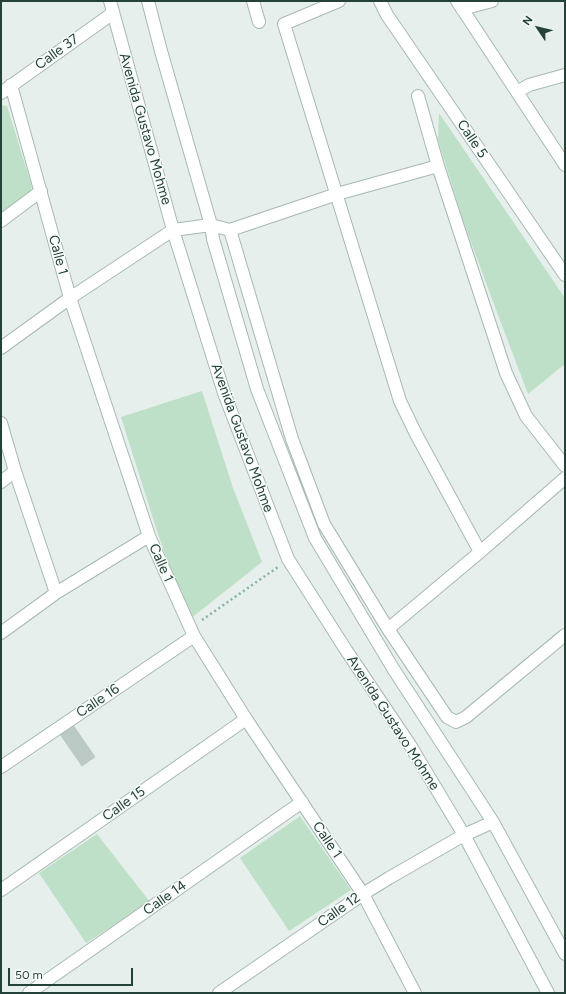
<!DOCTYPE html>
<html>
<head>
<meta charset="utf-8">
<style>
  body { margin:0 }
  #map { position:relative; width:566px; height:994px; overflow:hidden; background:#e6efeb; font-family:Figtree,sans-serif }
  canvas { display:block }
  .frame { position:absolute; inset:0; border:2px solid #24423a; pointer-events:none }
  .north { position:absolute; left:518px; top:8px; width:40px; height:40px; -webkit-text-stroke:3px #f7fbf9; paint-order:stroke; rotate:305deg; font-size:11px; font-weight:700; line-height:16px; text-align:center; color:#24423a }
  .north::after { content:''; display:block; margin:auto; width:14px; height:18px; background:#24423a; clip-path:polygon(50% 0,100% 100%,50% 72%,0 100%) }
  .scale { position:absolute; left:8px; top:968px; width:125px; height:18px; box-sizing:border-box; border:2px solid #24423a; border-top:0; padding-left:5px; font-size:12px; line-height:14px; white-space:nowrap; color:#24423a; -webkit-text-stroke:3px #f7fbf9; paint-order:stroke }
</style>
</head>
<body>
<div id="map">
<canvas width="566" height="994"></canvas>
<div class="frame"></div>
<div class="north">N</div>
<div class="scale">50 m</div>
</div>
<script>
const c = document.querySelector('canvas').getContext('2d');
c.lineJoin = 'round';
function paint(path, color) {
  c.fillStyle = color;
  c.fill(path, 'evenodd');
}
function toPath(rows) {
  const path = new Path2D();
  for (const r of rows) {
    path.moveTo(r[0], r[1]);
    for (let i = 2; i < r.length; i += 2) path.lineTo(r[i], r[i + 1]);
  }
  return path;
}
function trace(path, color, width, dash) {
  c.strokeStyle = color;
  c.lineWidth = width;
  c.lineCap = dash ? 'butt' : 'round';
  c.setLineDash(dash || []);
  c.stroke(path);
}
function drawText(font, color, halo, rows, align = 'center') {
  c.font = font + ' Figtree,sans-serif';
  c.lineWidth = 3;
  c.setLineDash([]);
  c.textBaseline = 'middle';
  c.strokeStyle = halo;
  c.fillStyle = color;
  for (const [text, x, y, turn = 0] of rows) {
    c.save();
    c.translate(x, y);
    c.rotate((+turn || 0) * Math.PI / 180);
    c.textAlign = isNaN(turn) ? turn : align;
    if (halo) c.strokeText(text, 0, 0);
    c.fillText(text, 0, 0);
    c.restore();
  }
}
const green = toPath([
  [1,105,7,106,32,187,30,192,1,213],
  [439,113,565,298,565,364,528,394,495,307,464,223,438,140],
  [202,391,233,488,262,562,190,619,184,608,157,531,121,417],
  [300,816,351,890,289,931,240,858],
  [97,834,150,902,86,943,39,873]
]);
const building = toPath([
  [73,725,95,757,82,766,60,734,73,725]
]);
const path = toPath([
  [202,620,278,567]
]);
const minor = toPath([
  [110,1,173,230,224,393,288,559,346,650,410,745,464,835,548,993],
  [148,1,161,51,211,225,213,239,257,389,315,538,394,670,493,822,565,954],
  [253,1,259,22],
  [339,1,284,24,400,401,416,434,480,552],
  [380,1,387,15,565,275],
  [457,1,565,165],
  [462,9,492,1],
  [11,85,70,298,149,536,194,636,246,719,363,894,415,993],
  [517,92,529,85,565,75],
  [1,93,113,13],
  [418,96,438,166,506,373,526,416,565,466],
  [1,221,41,191],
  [230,230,292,439,324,524,388,629,447,717,456,722,466,717,565,635],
  [1,348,70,298,173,230,211,225,230,230,337,194,438,166],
  [1,423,15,471,56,593],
  [1,482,15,471],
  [388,629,480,552,565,478],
  [1,633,56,593,149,536],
  [1,767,194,636],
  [1,890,246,719],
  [29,993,302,802],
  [219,993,363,894,389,878,464,835,493,822]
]);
const streetNames = [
  ["Calle 37",57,52,-36],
  ["Avenida Gustavo Mohme",145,129,74],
  ["Calle 5",472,139,56],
  ["Calle 1",58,255,75],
  ["Avenida Gustavo Mohme",242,438,70],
  ["Calle 1",161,563,66],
  ["Calle 16",98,701,-34],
  ["Avenida Gustavo Mohme",393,723,57],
  ["Calle 15",124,804,-35],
  ["Calle 1",327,840,56],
  ["Calle 14",165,898,-35],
  ["Calle 12",339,910,-35]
];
paint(green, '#bfe0c8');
paint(building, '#bbcac4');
trace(building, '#b8c9c2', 1);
trace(minor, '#a8b8b2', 14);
trace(path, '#86b3a5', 2.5, [2, 3]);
trace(minor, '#fff', 12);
drawText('14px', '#24423a', '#f7fbf9', streetNames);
</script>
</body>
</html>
